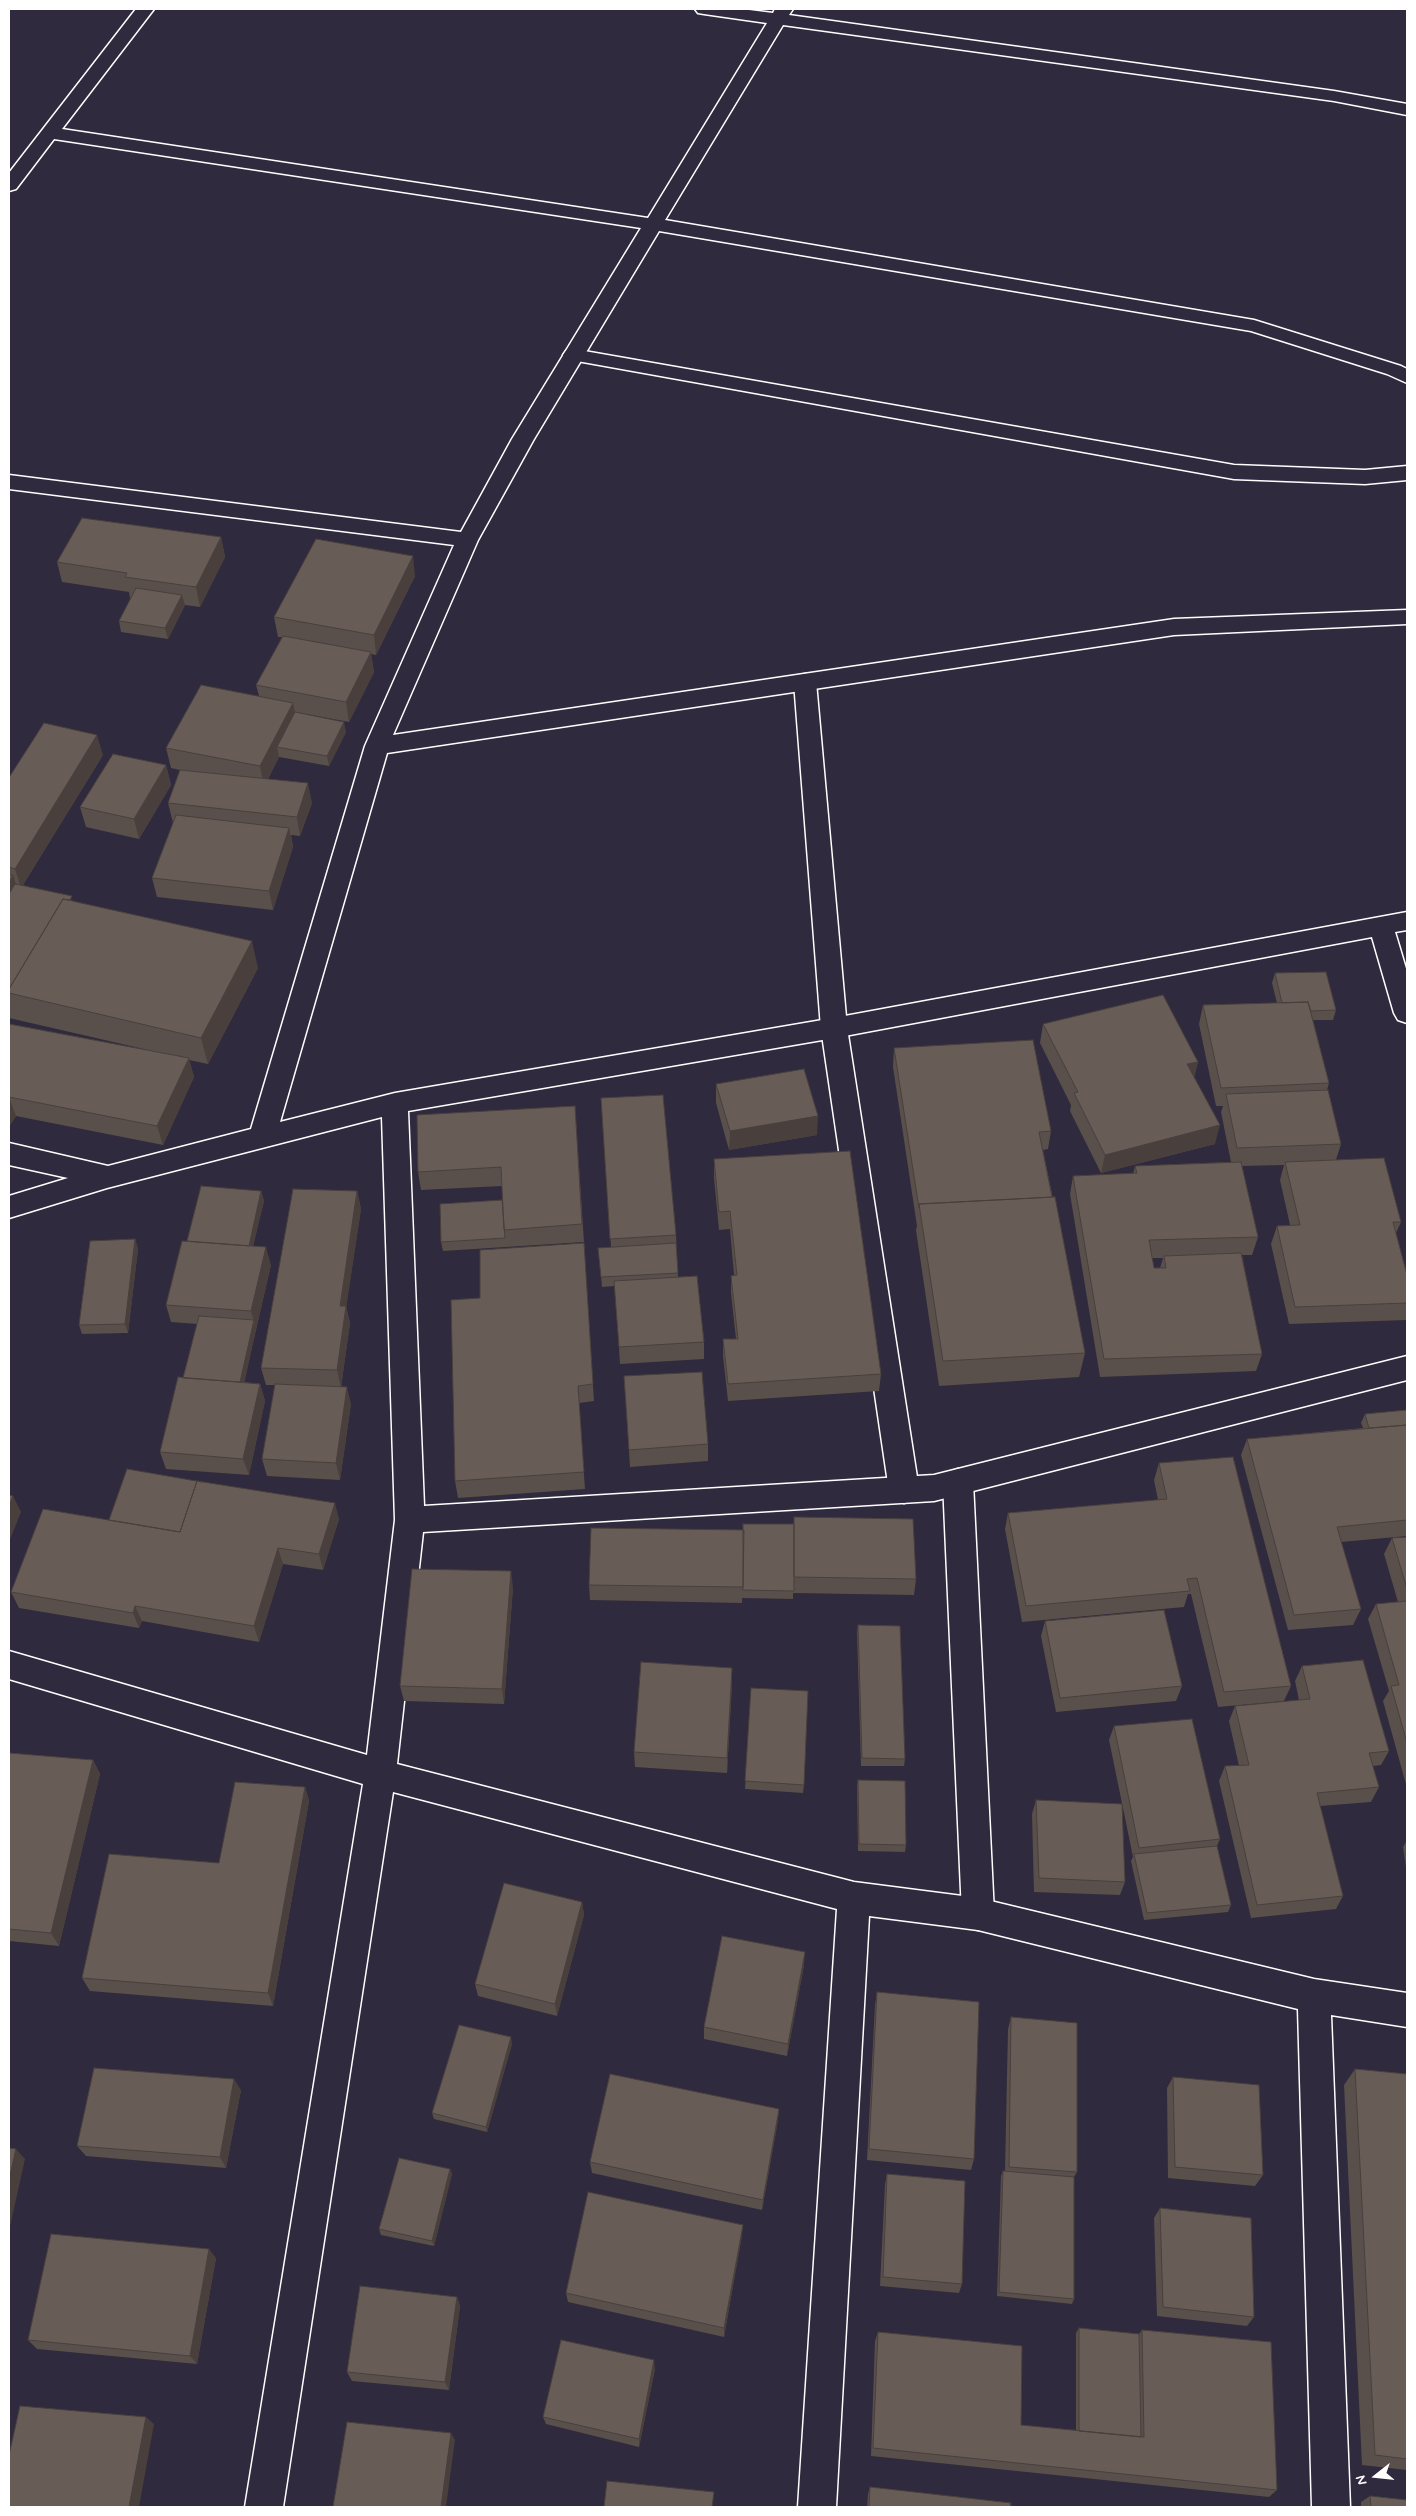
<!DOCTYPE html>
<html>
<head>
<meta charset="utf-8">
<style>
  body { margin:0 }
  #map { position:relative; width:1416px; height:2516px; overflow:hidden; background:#2f2a3d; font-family:Mynerve,sans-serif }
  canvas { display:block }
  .frame { position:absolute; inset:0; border:10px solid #fff; pointer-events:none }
  .north { position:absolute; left:1351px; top:2451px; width:50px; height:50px; -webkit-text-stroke:4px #2f2a3d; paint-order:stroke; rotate:254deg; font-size:14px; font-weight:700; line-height:20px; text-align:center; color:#fff }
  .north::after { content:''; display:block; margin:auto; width:18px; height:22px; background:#fff; clip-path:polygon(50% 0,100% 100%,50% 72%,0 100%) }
</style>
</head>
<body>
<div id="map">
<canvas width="1416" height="2516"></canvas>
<div class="frame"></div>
<div class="north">N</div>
</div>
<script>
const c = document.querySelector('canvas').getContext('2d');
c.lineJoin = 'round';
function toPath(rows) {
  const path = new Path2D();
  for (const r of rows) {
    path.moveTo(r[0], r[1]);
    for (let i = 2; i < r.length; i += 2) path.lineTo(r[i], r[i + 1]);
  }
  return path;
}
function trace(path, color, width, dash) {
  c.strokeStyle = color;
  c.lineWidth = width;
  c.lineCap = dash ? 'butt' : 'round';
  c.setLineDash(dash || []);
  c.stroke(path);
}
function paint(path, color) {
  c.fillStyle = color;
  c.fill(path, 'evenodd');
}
const service = toPath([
  [573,349,1234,465,1365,470,1407,466,1407,480,1365,484,1234,479,566,359,563,355,566,351,573,349],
  [805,674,813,676,816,682,847,1028,919,1490,914,1499,904,1503,894,1499,889,1490,821,1028,794,682,797,676,805,674],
  [958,1469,968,1473,973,1482,994,1914,990,1925,978,1930,966,1925,962,1914,943,1482,948,1473,958,1469]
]);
const minor = toPath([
  [136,9,154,9,62,129,648,218,767,23,704,14,698,13,695,9,741,9,773,13,775,9,793,9,789,15,1334,91,1407,104,1407,115,1334,101,783,25,665,220,1254,320,1401,366,1407,369,1407,383,1387,374,1251,331,659,231,534,439,478,540,393,735,1174,619,1407,610,1407,624,1174,635,387,753,280,1122,395,1093,834,1018,1407,912,1407,930,1395,932,1407,972,1407,1023,1398,1020,1394,1013,1372,937,834,1038,408,1111,424,1506,934,1475,1407,1356,1407,1380,934,1501,423,1532,397,1764,854,1882,978,1898,1314,1979,1407,1993,1407,2027,1331,2015,1350,2507,1312,2507,1298,2009,978,1930,869,1916,836,2507,798,2507,837,1909,393,1792,283,2507,245,2507,363,1784,9,1679,9,1651,367,1755,395,1520,382,1117,107,1188,9,1218,9,1196,68,1178,9,1165,9,1143,108,1166,251,1129,365,746,454,545,9,489,9,475,461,532,512,439,641,228,54,139,16,189,9,191,9,173,136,9]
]);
const wall = toPath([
  [221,537,225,557,200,607,185,605,168,639,121,632,119,621,131,598,130,598,129,592,62,582,57,562],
  [415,576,376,655,371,654,374,672,349,722,295,712,346,732,329,766,279,757,268,779,312,803,300,836,291,835,293,847,273,910,157,897,152,878,173,823,168,803,180,770,171,768,166,748,259,696,256,685,282,637,278,637,274,617],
  [103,755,23,885,74,901,258,968,208,1064,189,1060,194,1077,163,1145,16,1116,10,1125,9,1125,9,1024,148,1050,9,1018,9,776,10,776],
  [166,765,171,785,139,839,86,827,80,807],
  [1275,973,1336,1010,1333,1020,1313,1020,1329,1083,1327,1090,1341,1144,1336,1160,1401,1222,1396,1233,1407,1275,1407,1320,1289,1324,1271,1244,1277,1226,1290,1225,1280,1180,1284,1165,1242,1166,1258,1237,1252,1255,1242,1255,1262,1354,1256,1371,1100,1377,1070,1194,1073,1176,1133,1174,1135,1166,1231,1162,1221,1112,1223,1106,1216,1106,1199,1024,1203,1005,1277,1003,1272,983],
  [1152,1258,1163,1258,1160,1268,1154,1268],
  [1043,1024,1198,1062,1194,1078,1215,1144,1101,1173,1070,1111,1071,1105,1040,1043],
  [894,1048,1051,1131,1048,1149,1043,1150,1085,1353,1079,1377,939,1386,916,1230,917,1226,893,1067],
  [716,1084,817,1135,729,1150,716,1103],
  [601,1098,676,1235,678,1277,704,1342,704,1359,620,1364,615,1286,602,1287,599,1257,611,1247],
  [575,1106,584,1242,443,1251,441,1242,502,1200,502,1186,421,1190,418,1172],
  [714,1159,881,1374,879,1391,728,1401,723,1356,723,1339,736,1339,731,1293,731,1276,734,1275,730,1229,719,1230,714,1178],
  [261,1191,264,1201,253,1246,271,1265,244,1382,260,1384,265,1401,249,1475,166,1469,160,1452,183,1378,197,1324,171,1322,166,1305,187,1241],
  [357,1191,361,1209,346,1306,350,1323,341,1387,351,1404,340,1480,267,1476,262,1459,275,1385,266,1385,261,1368],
  [135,1239,138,1249,128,1333,82,1334,79,1325],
  [584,1243,594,1401,579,1403,585,1489,458,1498,455,1481,480,1298],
  [624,1376,708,1444,708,1461,630,1467],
  [1407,1410,1407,1536,1341,1542,1361,1609,1353,1625,1288,1630,1241,1455,1247,1439,1363,1428,1361,1423,1365,1414],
  [1159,1463,1291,1686,1284,1701,1218,1707,1191,1594,1188,1594,1184,1607,1022,1622,1005,1529,1008,1513,1158,1500,1154,1480],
  [794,1517,916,1579,914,1595,793,1593,793,1599,742,1598,742,1603,590,1600,589,1585,743,1530,794,1524],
  [339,1519,323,1570,283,1564,259,1642,142,1621,139,1628,19,1608,11,1592,109,1520],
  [1407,1537,1407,1788,1383,1701,1389,1691,1368,1619,1376,1604,1398,1602,1384,1554,1392,1538],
  [513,1587,504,1704,404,1701,400,1686],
  [1045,1621,1182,1686,1176,1701,1056,1712,1041,1636],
  [858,1625,905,1759,904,1766,861,1766,857,1633],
  [1302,1666,1389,1751,1381,1765,1373,1766,1379,1787,1371,1802,1320,1806,1343,1896,1336,1909,1251,1918,1219,1781,1225,1766,1239,1766,1229,1721,1235,1706,1299,1700,1295,1681],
  [732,1683,727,1773,635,1767,634,1752],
  [751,1688,804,1785,803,1793,745,1789],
  [1114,1726,1220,1839,1217,1846,1231,1905,1228,1912,1144,1920,1131,1861,1133,1857,1109,1740],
  [9,1753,93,1760,100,1774,59,1946,9,1941],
  [858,1780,906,1845,905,1852,858,1851,857,1787],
  [305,1787,309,1801,273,2006,90,1991,82,1978,219,1863],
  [1036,1800,1125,1882,1120,1895,1034,1892,1032,1814],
  [1407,1840,1407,1874,1403,1847],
  [582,1902,584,1915,557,2016,478,1996,475,1984],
  [804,1965,787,2056,704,2039,704,2027],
  [877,1992,974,2159,971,2170,867,2160,875,2005],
  [1011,2017,1077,2172,1074,2177,1074,2299,1072,2304,997,2296,1001,2176,1003,2171,1005,2171,1008,2029],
  [512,2044,487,2132,434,2119,432,2113],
  [1355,2069,1407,2074,1407,2470,1362,2465,1344,2085],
  [1173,2077,1263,2175,1255,2186,1168,2178,1167,2088],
  [241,2090,226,2168,86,2156,77,2146],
  [778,2120,762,2210,592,2173,590,2162],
  [450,2169,452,2174,434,2246,381,2235,379,2229],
  [887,2174,962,2284,959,2293,880,2286,885,2184],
  [1160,2208,1254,2317,1247,2326,1157,2316,1154,2218],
  [742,2235,724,2337,568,2302,566,2293],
  [216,2258,197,2364,37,2349,28,2340],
  [457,2297,460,2306,449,2390,352,2381,347,2372],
  [1079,2328,1139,2334,1142,2330,1277,2490,1269,2497,871,2456,875,2341,878,2332,1021,2425,1076,2431,1076,2333],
  [655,2369,639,2447,546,2424,543,2417],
  [870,2487,1011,2506,1025,2507,867,2507,868,2494],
  [1370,2496,1407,2507,1361,2507,1361,2502]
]);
const shadedWall = toPath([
  [221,537,225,557,200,607,196,587],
  [413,556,415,576,376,655,374,635],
  [182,595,185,605,168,639,165,628],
  [371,652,374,672,349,722,346,702],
  [293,703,297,723,277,747,279,757,264,786,260,766],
  [344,722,346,732,329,766,327,756],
  [97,735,103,755,21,888,15,869],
  [166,765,171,785,139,839,134,819],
  [308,783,312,803,300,836,297,817],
  [289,828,293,847,273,910,269,891],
  [13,875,22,903,9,925,9,882],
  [252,941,258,968,208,1064,201,1038],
  [189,1058,194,1077,163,1145,157,1126],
  [1198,1062,1193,1081,1187,1064],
  [9,1097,16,1116,10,1125,9,1122],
  [818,1116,817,1135,729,1150,730,1131],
  [1220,1125,1215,1144,1101,1173,1105,1155],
  [261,1191,264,1201,249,1263,247,1254],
  [357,1191,361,1209,344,1323,340,1306],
  [135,1239,138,1249,128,1333,125,1324],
  [266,1247,271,1265,256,1329,251,1311],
  [346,1306,350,1323,341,1388,337,1370],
  [254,1320,256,1329,241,1399,238,1390],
  [260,1384,265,1401,249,1475,243,1459],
  [347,1387,351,1404,340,1480,336,1463],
  [13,1496,21,1512,9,1542,9,1506],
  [335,1503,339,1519,323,1570,319,1554],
  [278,1548,283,1564,259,1642,254,1626],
  [511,1571,513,1587,504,1704,502,1689],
  [135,1606,142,1621,139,1628,133,1613],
  [732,1668,732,1683,727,1773,727,1758],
  [93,1760,100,1774,59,1946,51,1933],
  [305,1787,309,1801,273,2006,268,1993],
  [582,1902,584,1915,557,2016,555,2004],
  [805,1952,804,1965,787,2056,788,2044],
  [511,2037,512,2044,487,2132,486,2127],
  [234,2079,241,2090,226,2168,220,2157],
  [779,2109,778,2120,762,2210,763,2200],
  [16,2149,25,2159,9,2231,9,2180],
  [450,2169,452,2174,434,2246,432,2241],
  [743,2225,742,2235,724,2337,724,2328],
  [209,2249,216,2258,197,2364,190,2356],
  [457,2297,460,2306,449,2390,445,2382],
  [654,2360,655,2369,639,2447,639,2439],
  [146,2417,154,2424,139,2507,129,2507],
  [451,2433,455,2440,446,2507,441,2507]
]);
const building = toPath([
  [82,518,221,537,196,587,125,577,127,573,57,562,82,518],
  [316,539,413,556,374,635,274,617,316,539],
  [136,588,182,595,165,628,119,621,136,588],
  [283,636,371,652,346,702,256,685,283,636],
  [201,685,293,703,260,766,166,748,201,685],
  [295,712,344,722,327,756,277,747,295,712],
  [44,723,97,735,15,869,9,867,9,776,10,776,44,723],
  [113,754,166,765,134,819,80,807,113,754],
  [180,770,308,783,297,817,168,803,180,770],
  [176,815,289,828,269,891,152,878,176,815],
  [9,875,13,875,9,882,9,875],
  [15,884,72,896,70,900,63,899,9,989,9,894,15,884],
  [63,899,252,941,201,1038,9,993,9,989,63,899],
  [1326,972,1336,1010,1311,1011,1308,1002,1282,1003,1275,973,1326,972],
  [1163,995,1198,1062,1187,1064,1220,1125,1105,1155,1074,1093,1078,1092,1043,1024,1163,995],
  [1308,1002,1329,1083,1221,1088,1203,1005,1308,1002],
  [9,1024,189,1058,157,1126,9,1097,9,1024],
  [1033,1040,1051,1131,1039,1132,1052,1197,919,1204,919,1208,894,1048,1033,1040],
  [804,1069,818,1116,730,1131,716,1084,804,1069],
  [1328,1090,1341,1144,1237,1148,1226,1094,1328,1090],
  [663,1095,676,1235,610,1239,601,1098,663,1095],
  [575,1106,582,1224,504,1230,501,1167,418,1172,417,1115,575,1106],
  [850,1151,881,1374,728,1384,723,1339,738,1339,731,1276,737,1275,730,1211,719,1212,714,1159,850,1151],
  [1384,1158,1401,1222,1393,1222,1407,1275,1407,1303,1295,1307,1277,1226,1300,1225,1285,1162,1384,1158],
  [1241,1162,1258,1237,1149,1240,1154,1268,1166,1268,1164,1256,1241,1253,1262,1354,1104,1359,1073,1176,1137,1173,1135,1166,1241,1162],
  [201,1186,261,1191,249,1246,187,1241,201,1186],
  [293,1189,357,1191,340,1306,346,1306,337,1370,261,1368,293,1189],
  [1055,1197,1085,1353,943,1361,919,1204,1055,1197],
  [502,1200,505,1238,441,1242,440,1204,502,1200],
  [135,1239,125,1324,79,1325,90,1241,135,1239],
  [182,1241,266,1247,251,1311,166,1305,182,1241],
  [584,1243,593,1384,578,1386,584,1472,455,1481,451,1300,480,1298,480,1250,584,1243],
  [676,1243,678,1273,601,1277,598,1248,676,1243],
  [697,1276,704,1342,619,1347,614,1281,697,1276],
  [199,1316,254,1320,240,1382,183,1378,199,1316],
  [702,1372,708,1444,629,1450,624,1376,702,1372],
  [178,1377,260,1384,243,1459,160,1452,178,1377],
  [275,1384,347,1387,336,1463,262,1459,275,1384],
  [1407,1410,1407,1425,1369,1428,1365,1414,1407,1410],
  [1407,1425,1407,1520,1337,1527,1361,1609,1294,1615,1247,1439,1407,1425],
  [1233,1457,1291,1686,1224,1692,1197,1578,1187,1579,1190,1591,1026,1606,1008,1513,1167,1499,1159,1463,1233,1457],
  [127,1469,202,1482,197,1481,180,1532,109,1520,127,1469],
  [197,1481,335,1503,319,1554,278,1548,254,1626,135,1606,133,1613,11,1592,43,1509,180,1532,197,1481],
  [9,1495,13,1496,9,1506,9,1495],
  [794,1517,913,1519,916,1579,794,1577,794,1517],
  [743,1524,794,1524,794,1591,743,1590,743,1524],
  [591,1528,744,1530,743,1587,589,1585,591,1528],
  [1407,1537,1407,1589,1392,1538,1407,1537],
  [412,1569,511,1571,502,1689,400,1686,412,1569],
  [1407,1601,1407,1743,1391,1686,1399,1685,1376,1604,1407,1601],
  [1164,1610,1182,1686,1060,1698,1045,1621,1164,1610],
  [858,1625,900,1626,905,1759,862,1758,858,1625],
  [1363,1660,1389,1751,1369,1753,1379,1787,1317,1793,1343,1896,1257,1905,1225,1766,1249,1765,1235,1706,1310,1699,1302,1666,1363,1660],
  [641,1662,732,1668,727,1758,634,1752,641,1662],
  [751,1688,808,1691,804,1785,745,1781,751,1688],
  [1192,1719,1220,1839,1139,1848,1114,1726,1192,1719],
  [9,1753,93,1760,51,1933,9,1929,9,1753],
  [858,1780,905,1781,906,1845,859,1844,858,1780],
  [235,1782,305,1787,268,1993,82,1978,109,1854,219,1863,235,1782],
  [1036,1800,1122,1804,1125,1882,1039,1878,1036,1800],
  [1217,1846,1231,1905,1147,1913,1134,1854,1217,1846],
  [504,1883,582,1902,555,2004,475,1984,504,1883],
  [722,1936,805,1952,788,2044,704,2027,722,1936],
  [877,1992,979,2002,974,2159,869,2149,877,1992],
  [1011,2017,1077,2023,1077,2172,1009,2167,1011,2017],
  [459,2025,511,2037,486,2127,432,2113,459,2025],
  [94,2068,234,2079,220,2157,77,2146,94,2068],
  [1355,2069,1407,2074,1407,2459,1375,2455,1355,2069],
  [610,2074,779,2109,763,2200,590,2162,610,2074],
  [1173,2077,1259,2085,1263,2175,1175,2167,1173,2077],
  [9,2148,16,2149,9,2180,9,2148],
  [399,2158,450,2169,432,2241,379,2229,399,2158],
  [1003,2171,1074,2177,1074,2299,999,2292,1003,2171],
  [887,2174,965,2181,962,2284,883,2277,887,2174],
  [588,2192,743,2225,724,2328,566,2293,588,2192],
  [1160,2208,1251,2218,1254,2317,1163,2307,1160,2208],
  [51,2234,209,2249,190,2356,28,2340,51,2234],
  [360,2286,457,2297,445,2382,347,2372,360,2286],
  [1079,2328,1139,2334,1141,2437,1079,2431,1079,2328],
  [1142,2330,1271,2342,1277,2490,873,2448,878,2332,1022,2346,1021,2425,1144,2437,1142,2330],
  [561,2340,654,2360,639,2439,543,2417,561,2340],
  [20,2406,146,2417,129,2507,9,2507,9,2455,20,2406],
  [347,2422,451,2433,441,2507,333,2507,347,2422],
  [607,2481,714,2492,712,2507,604,2507,607,2481],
  [870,2487,1011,2503,1010,2507,869,2507,870,2487],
  [1370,2496,1407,2500,1407,2507,1371,2507,1370,2496],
  [1011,2506,1025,2507,1010,2507,1011,2506]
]);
trace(service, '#fff', 3);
trace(minor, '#fff', 3);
paint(service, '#2f2a3d');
paint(minor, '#2f2a3d');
paint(wall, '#594f4b');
paint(shadedWall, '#49403d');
paint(building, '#685c57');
trace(building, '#49403d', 1);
</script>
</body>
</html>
